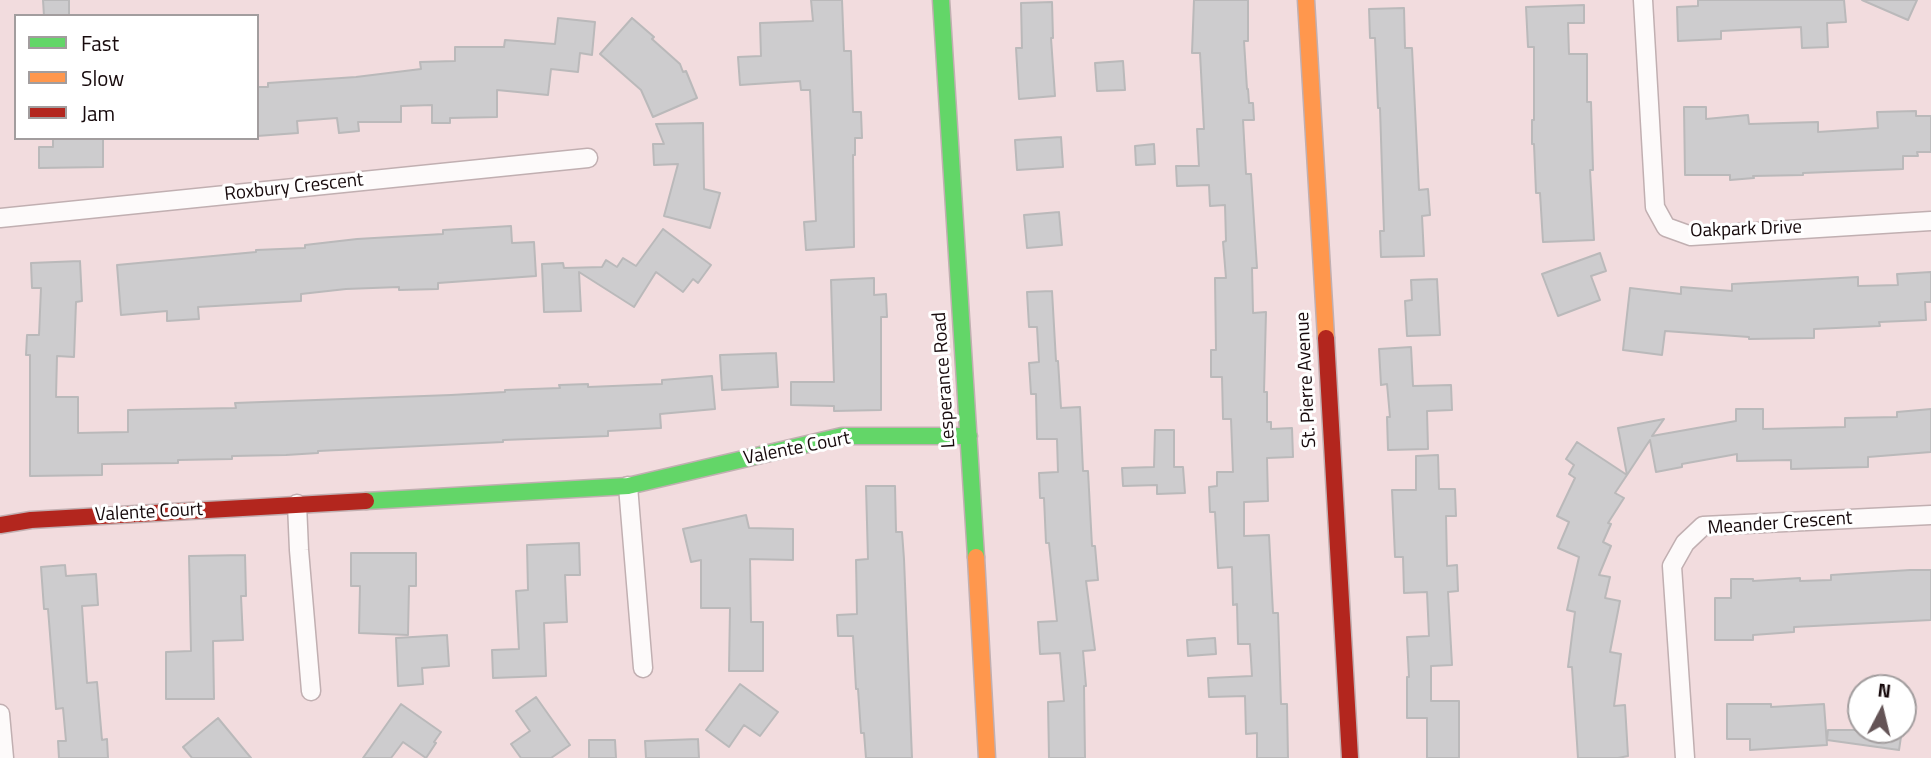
<!DOCTYPE html>
<html>
<head>
<meta charset="utf-8">
<style>
  body { margin:0 }
  #map { position:relative; width:1931px; height:758px; overflow:hidden; background:#f2dcde; font-family:"Titillium Web",sans-serif }
  canvas { display:block }
  .legend { position:absolute; left:14px; top:14px; width:245px; height:126px; box-sizing:border-box; background:#fff; border:2px solid #a29d9e; margin:0; padding:9px 12px; list-style:none; font-size:21px; color:#170a0c }
  .legend li { display:flex; align-items:center; gap:14px; height:35px }
  .legend b { width:35px; border:2px solid #a29d9e }
  .north { position:absolute; left:1847px; top:674px; width:70px; height:70px; box-sizing:border-box; background:#fff; border:2px solid #a29d9e; border-radius:50%; rotate:7deg; font-size:19px; font-weight:700; line-height:28px; text-align:center; color:#170a0c }
  .north::after { content:''; display:block; margin:auto; width:24px; height:32px; background:#645456; clip-path:polygon(50% 0,100% 100%,50% 72%,0 100%) }
</style>
</head>
<body>
<div id="map">
<canvas width="1931" height="758"></canvas>
<ul class="legend">
<li><b style="height:9px;background:#63d668"></b>Fast</li>
<li><b style="height:9px;background:#ff974d"></b>Slow</li>
<li><b style="height:9px;background:#b3261e"></b>Jam</li>
</ul>
<div class="north">N</div>
</div>
<script>
const c = document.querySelector('canvas').getContext('2d');
c.lineJoin = 'round';
function paint(path, color) {
  c.fillStyle = color;
  c.fill(path, 'evenodd');
}
function toPath(rows) {
  const path = new Path2D();
  for (const r of rows) {
    path.moveTo(r[0], r[1]);
    for (let i = 2; i < r.length; i += 2) path.lineTo(r[i], r[i + 1]);
  }
  return path;
}
function trace(path, color, width, dash) {
  c.strokeStyle = color;
  c.lineWidth = width;
  c.lineCap = dash ? 'butt' : 'round';
  c.setLineDash(dash || []);
  c.stroke(path);
}
function drawText(font, color, halo, rows, align = 'center') {
  c.font = font + ' "Titillium Web",sans-serif';
  c.lineWidth = 6;
  c.setLineDash([]);
  c.textBaseline = 'middle';
  c.strokeStyle = halo;
  c.fillStyle = color;
  for (const [text, x, y, turn = 0] of rows) {
    c.save();
    c.translate(x, y);
    c.rotate((+turn || 0) * Math.PI / 180);
    c.textAlign = isNaN(turn) ? turn : align;
    if (halo) c.strokeText(text, 0, 0);
    c.fillText(text, 0, 0);
    c.restore();
  }
}
const building = toPath([
  [43,0,69,0,69,16,44,16,43,0],
  [811,0,842,0,844,51,851,51,853,112,861,112,862,138,855,138,855,155,853,155,854,247,806,250,804,222,816,221,810,90,801,90,800,81,740,85,738,57,761,56,760,23,813,21,811,0],
  [1194,0,1248,0,1248,41,1244,41,1247,89,1248,89,1249,103,1253,103,1254,120,1243,120,1246,174,1251,174,1257,268,1252,268,1253,313,1266,312,1264,392,1267,392,1267,422,1271,422,1271,429,1292,428,1293,457,1267,458,1268,501,1244,502,1244,536,1269,535,1273,613,1278,613,1281,704,1287,704,1288,758,1257,758,1257,733,1246,734,1245,696,1209,697,1208,678,1252,676,1250,644,1238,644,1237,604,1233,605,1232,567,1218,568,1215,512,1210,512,1209,487,1217,486,1217,472,1233,472,1231,419,1223,419,1222,377,1211,377,1211,350,1216,350,1215,278,1226,278,1223,242,1226,241,1225,205,1210,206,1209,185,1177,186,1176,166,1199,166,1197,129,1204,129,1200,53,1192,53,1194,0],
  [1698,0,1844,0,1846,22,1827,23,1828,47,1802,48,1801,27,1721,31,1721,39,1678,41,1677,7,1698,6,1698,0],
  [1862,0,1917,0,1908,20,1862,0],
  [1052,2,1053,38,1051,38,1055,96,1019,99,1016,48,1022,48,1021,3,1052,2],
  [1584,5,1584,23,1568,23,1569,54,1587,54,1587,102,1591,102,1593,170,1590,170,1594,240,1543,242,1540,193,1536,193,1534,144,1532,144,1532,120,1534,120,1534,47,1528,47,1526,7,1584,5],
  [1404,8,1405,48,1412,48,1419,190,1428,189,1430,215,1422,216,1424,256,1381,257,1380,231,1384,231,1380,108,1378,108,1375,38,1370,38,1369,9,1404,8],
  [558,18,595,22,592,55,580,53,578,72,551,69,548,95,497,90,497,117,450,118,450,123,432,123,432,105,401,106,401,122,358,122,359,131,339,133,337,118,297,121,298,133,257,136,257,87,268,87,268,83,356,77,421,69,420,62,455,61,455,47,504,47,505,40,555,44,558,18],
  [632,18,654,37,652,39,680,64,683,72,686,71,697,98,653,117,641,90,600,54,632,18],
  [1123,61,1125,90,1097,91,1095,63,1123,61],
  [1684,107,1706,107,1706,119,1748,115,1749,124,1818,122,1818,132,1878,128,1877,112,1916,111,1916,116,1931,116,1931,152,1917,152,1918,156,1903,156,1903,169,1803,173,1803,175,1753,176,1754,178,1730,180,1730,175,1685,175,1684,107],
  [703,123,704,189,720,193,710,228,664,216,678,164,654,165,653,144,664,144,656,124,703,123],
  [1061,137,1063,167,1017,170,1015,140,1061,137],
  [53,138,103,138,103,167,39,168,39,147,53,147,53,138],
  [1154,144,1155,164,1136,165,1135,146,1154,144],
  [1059,212,1062,245,1027,248,1024,215,1059,212],
  [511,226,512,243,534,242,536,276,438,283,438,289,399,290,399,287,346,289,301,294,301,301,198,307,199,319,167,321,167,311,121,315,117,265,256,252,256,250,305,248,305,245,357,239,443,234,443,230,511,226],
  [663,229,711,265,698,283,693,279,683,292,656,272,634,307,579,272,581,311,544,312,542,264,563,263,564,268,602,267,606,260,617,267,623,258,636,266,663,229],
  [1600,253,1606,271,1591,276,1600,300,1558,316,1542,274,1600,253],
  [80,261,82,301,76,302,74,357,57,356,56,397,78,397,78,433,128,432,128,410,236,408,235,403,451,395,505,392,505,390,560,388,559,385,588,384,588,387,662,384,662,380,712,376,715,409,660,414,661,428,608,431,608,436,503,440,503,442,318,451,318,453,286,455,232,456,232,459,178,460,178,463,102,464,102,475,30,476,30,355,26,355,27,335,39,335,41,288,32,288,31,263,80,261],
  [1931,272,1931,302,1925,302,1926,320,1879,322,1880,326,1814,329,1814,338,1749,339,1749,337,1665,331,1662,355,1623,350,1630,288,1681,294,1681,287,1732,291,1732,284,1858,277,1858,286,1898,285,1897,274,1931,272],
  [874,278,874,295,886,294,887,317,881,317,881,410,834,411,834,406,791,405,791,382,834,382,831,280,874,278],
  [1437,279,1440,335,1407,336,1405,301,1412,300,1411,280,1437,279],
  [1052,291,1056,361,1058,361,1061,408,1080,407,1083,471,1088,471,1092,546,1095,546,1098,580,1086,581,1095,650,1083,651,1086,686,1084,686,1085,758,1049,758,1048,702,1064,701,1060,653,1040,654,1038,622,1057,621,1049,543,1046,543,1044,498,1040,498,1039,473,1058,472,1057,439,1037,439,1036,394,1031,394,1029,363,1039,362,1037,327,1029,327,1027,292,1052,291],
  [1411,347,1413,386,1451,385,1452,410,1427,411,1428,449,1388,450,1387,417,1390,417,1387,384,1381,385,1379,349,1411,347],
  [776,353,778,387,722,390,720,355,776,353],
  [1736,409,1763,409,1763,429,1845,427,1845,418,1897,417,1897,412,1931,409,1931,452,1868,457,1868,467,1791,469,1791,460,1737,461,1737,454,1682,464,1682,467,1656,472,1650,440,1627,475,1618,428,1664,419,1652,436,1736,421,1736,409],
  [1155,430,1174,430,1174,467,1183,467,1185,493,1157,494,1157,485,1123,486,1122,468,1154,467,1155,430],
  [1577,442,1627,475,1615,493,1624,498,1608,523,1611,524,1603,542,1611,546,1599,575,1610,577,1605,598,1620,601,1610,652,1621,654,1614,706,1625,705,1628,756,1618,758,1578,758,1572,667,1568,667,1575,612,1567,610,1579,557,1558,548,1569,522,1557,516,1575,478,1569,474,1574,465,1566,459,1577,442],
  [1438,455,1439,489,1455,489,1456,516,1446,516,1447,566,1457,565,1458,591,1448,592,1452,665,1431,666,1431,701,1459,701,1459,758,1427,758,1427,718,1407,718,1407,677,1409,677,1407,637,1429,636,1427,592,1404,593,1403,557,1395,557,1392,490,1416,490,1416,456,1438,455],
  [866,486,895,486,896,532,902,532,904,559,912,758,866,758,864,733,861,733,858,689,856,689,853,636,838,636,837,615,857,614,856,560,868,559,866,486],
  [746,515,749,528,793,529,793,560,750,559,751,622,763,622,763,671,729,671,730,608,701,608,701,560,691,562,683,529,746,515],
  [579,543,580,575,565,575,567,622,544,623,546,676,493,678,492,650,519,649,516,591,528,590,527,545,579,543],
  [351,553,416,553,416,586,409,586,408,635,359,633,360,586,351,586,351,553],
  [245,555,246,596,241,596,243,640,213,641,214,699,166,699,166,652,191,651,189,556,245,555],
  [65,565,66,576,96,574,98,605,82,606,87,683,97,682,102,740,107,739,108,758,59,758,58,741,66,741,63,708,56,709,48,609,44,609,41,567,65,565],
  [1910,570,1931,570,1931,620,1794,627,1794,632,1753,635,1753,640,1715,640,1715,598,1731,598,1731,579,1753,579,1753,581,1800,578,1800,581,1831,580,1831,575,1910,570],
  [447,635,449,666,422,668,423,684,398,686,396,638,447,635],
  [1215,638,1216,654,1188,656,1187,640,1215,638],
  [740,684,778,712,760,736,744,725,729,747,706,730,740,684],
  [536,697,570,745,551,758,521,758,511,744,530,731,516,711,536,697],
  [401,704,441,732,434,742,436,743,426,758,403,742,391,758,363,758,401,704],
  [1727,704,1771,704,1771,707,1824,704,1827,745,1750,750,1750,739,1727,739,1727,704],
  [218,718,251,758,192,758,183,747,218,718],
  [1828,730,1902,730,1899,750,1827,740,1828,730],
  [698,739,699,758,646,758,645,741,698,739],
  [589,740,615,740,616,758,589,758,589,740]
]);
const street = toPath([
  [1643,0,1655,207,1666,227,1691,236,1931,221],
  [0,218,588,158],
  [628,486,643,668],
  [297,504,299,550,311,691],
  [0,714,4,758],
  [1685,758,1672,566,1685,543,1703,526,1931,515]
]);
const fast = toPath([
  [941,0,976,557],
  [366,501,628,486,842,436,969,436]
]);
const slow = toPath([
  [1306,0,1326,338],
  [976,557,987,758]
]);
const jam = toPath([
  [1326,338,1350,758],
  [0,525,31,520,366,501]
]);
const streetNames = [
  ["Roxbury Crescent",294,188,-6],
  ["Oakpark Drive",1746,230,-2],
  ["Lesperance Road",945,380,-94],
  ["St. Pierre Avenue",1307,380,-93],
  ["Valente Court",797,449,-11],
  ["Valente Court",149,513,-3],
  ["Meander Crescent",1780,524,-4]
];
paint(building, '#cdccce');
trace(building, '#bab9ba', 2);
trace(street, '#c1afb1', 21);
trace(fast, '#c1afb1', 19);
trace(slow, '#c1afb1', 19);
trace(jam, '#c1afb1', 19);
trace(street, '#fdfafa', 18);
trace(fast, '#63d668', 16);
trace(slow, '#ff974d', 16);
trace(jam, '#b3261e', 16);
drawText('19px', '#170a0c', '#fff', streetNames);
</script>
</body>
</html>
